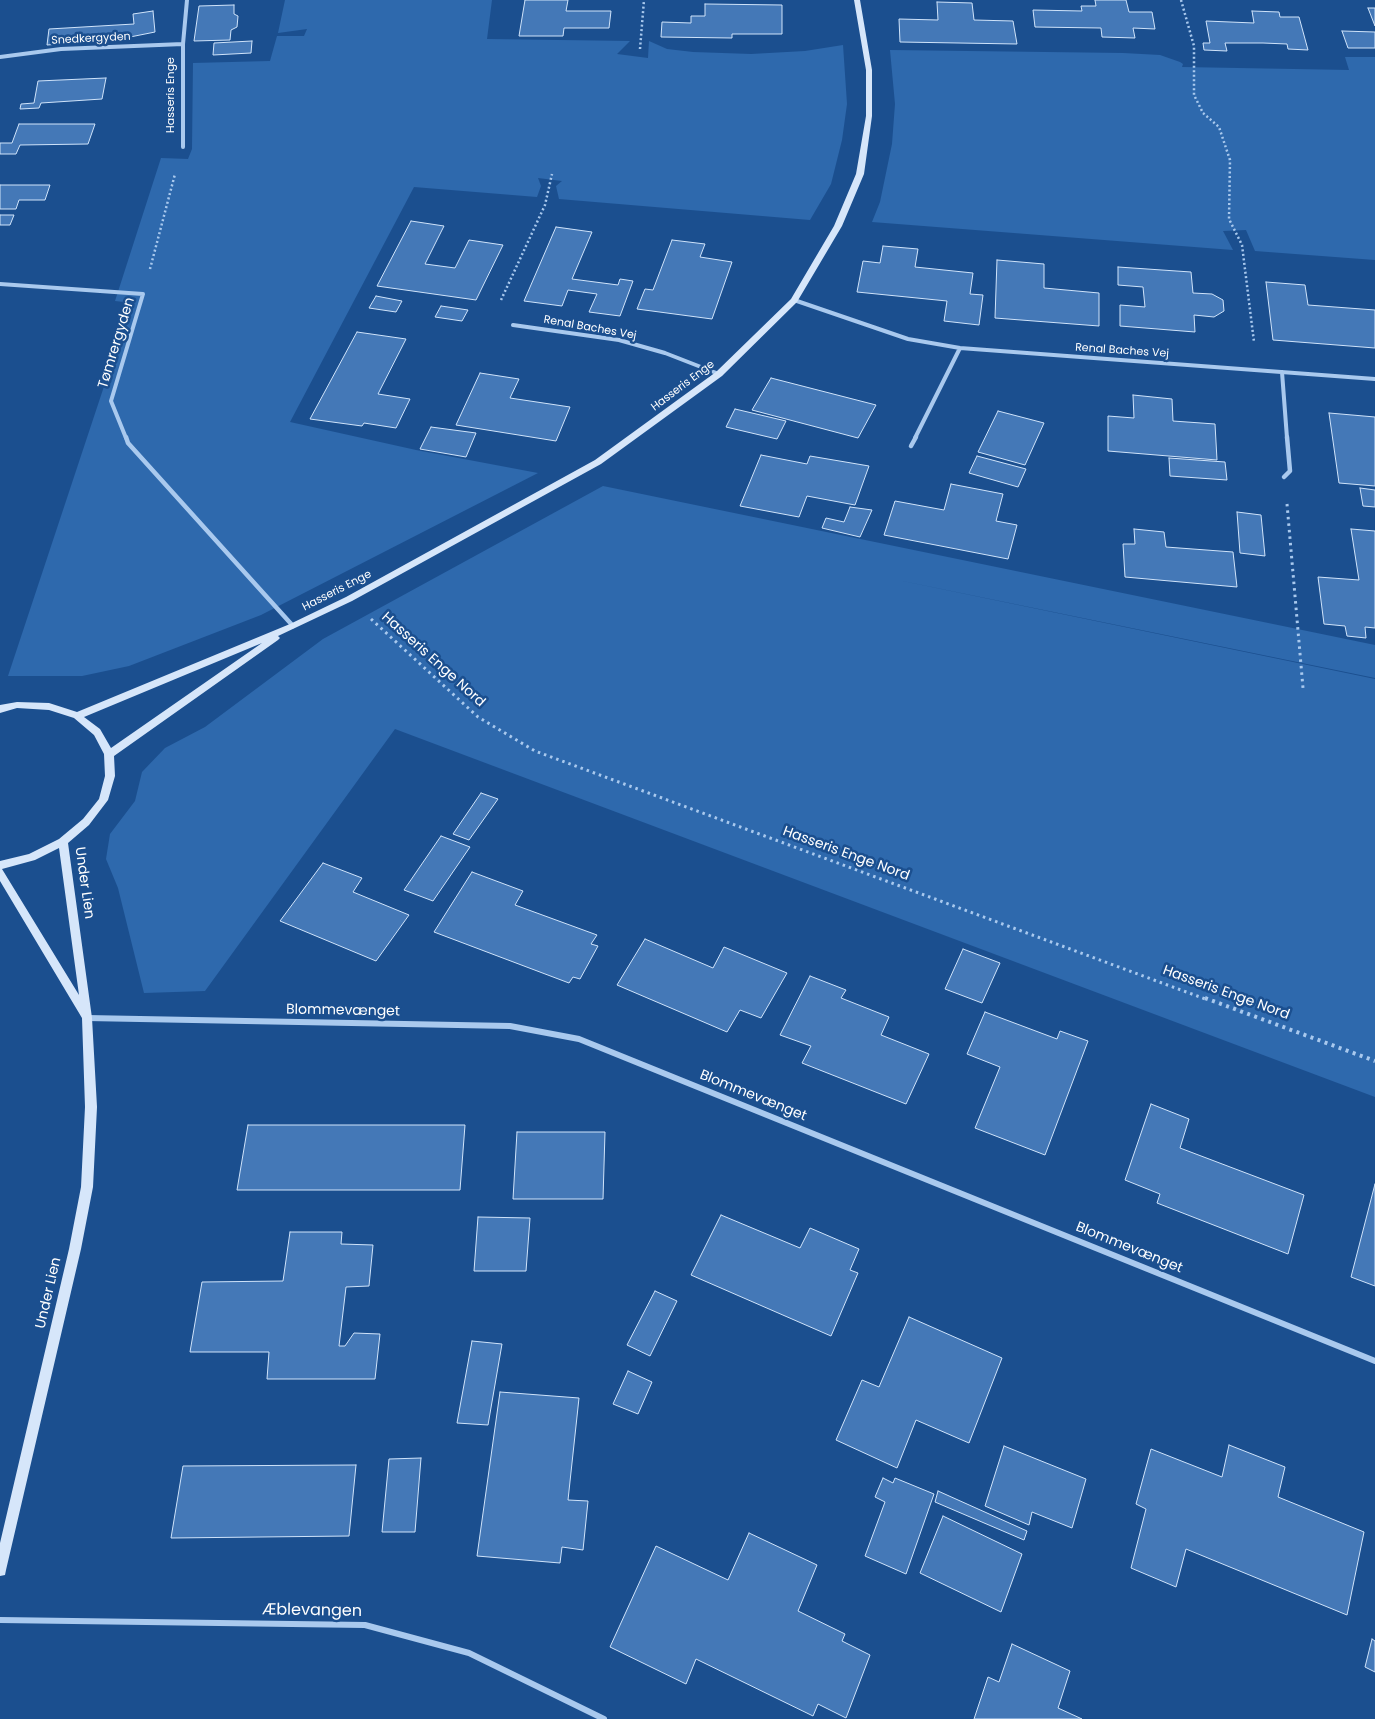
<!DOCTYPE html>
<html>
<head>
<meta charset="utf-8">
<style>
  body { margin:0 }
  canvas { display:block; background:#1b4f8f }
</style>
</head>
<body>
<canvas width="1375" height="1719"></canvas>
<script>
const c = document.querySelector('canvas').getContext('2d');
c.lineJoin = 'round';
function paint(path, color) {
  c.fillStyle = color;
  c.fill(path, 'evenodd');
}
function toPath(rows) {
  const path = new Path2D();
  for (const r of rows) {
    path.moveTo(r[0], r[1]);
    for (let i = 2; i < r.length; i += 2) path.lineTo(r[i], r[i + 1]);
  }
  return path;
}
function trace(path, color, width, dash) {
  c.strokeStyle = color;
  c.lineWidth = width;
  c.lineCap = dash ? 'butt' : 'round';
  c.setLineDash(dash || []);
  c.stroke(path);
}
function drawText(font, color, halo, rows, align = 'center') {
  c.font = font + ' Poppins,sans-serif';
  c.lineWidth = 5;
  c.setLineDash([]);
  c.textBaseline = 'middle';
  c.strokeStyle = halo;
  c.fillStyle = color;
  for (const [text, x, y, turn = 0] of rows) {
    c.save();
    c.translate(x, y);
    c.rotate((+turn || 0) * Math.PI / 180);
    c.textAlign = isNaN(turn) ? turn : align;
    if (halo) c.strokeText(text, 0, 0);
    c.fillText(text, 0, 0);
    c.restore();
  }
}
const green = toPath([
  [285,0,492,0,487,39,630,41,617,54,648,58,649,41,667,49,693,52,751,54,805,51,843,45,847,104,842,140,831,184,810,220,559,199,556,186,562,181,538,178,541,186,537,197,414,187,290,422,416,450,538,473,261,615,129,666,82,676,8,676,128,314,124,302,115,301,161,158,188,159,192,149,193,63,270,61,277,36,304,36,307,29,278,33],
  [890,50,1123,53,1160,55,1180,62,1183,64,1182,67,1349,70,1345,57,1375,57,1375,260,1255,251,1246,230,1223,231,1233,250,872,222,880,202,892,144,895,104],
  [603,486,1375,645,1375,678,888,578,1375,679,1375,1097,395,729,205,991,144,993,118,888,106,859,110,834,135,801,142,772,165,748,205,727,323,639]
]);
const building = toPath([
  [525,0,568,0,566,11,611,11,609,28,564,28,563,36,519,36,525,0],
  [1095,0,1126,0,1129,12,1152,12,1155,29,1133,28,1135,38,1102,37,1101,28,1035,27,1033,10,1082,11,1081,6,1096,6,1095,0],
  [937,2,972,3,974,20,1013,21,1017,44,900,42,899,19,938,20,937,2],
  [705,4,782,5,782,34,732,34,732,38,661,37,662,22,691,23,691,16,705,16,705,4],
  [234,5,234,14,238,16,237,27,231,30,230,40,194,41,199,6,234,5],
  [1368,8,1375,8,1375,26,1368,8],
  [153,11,155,32,115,40,47,45,49,29,134,24,133,14,153,11],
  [1252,11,1279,12,1280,17,1299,17,1308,50,1288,49,1287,44,1263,43,1225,43,1227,51,1204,50,1203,43,1210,43,1206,21,1254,23,1252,11],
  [1342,31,1375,32,1375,48,1348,48,1342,31],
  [252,41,251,53,213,55,214,43,252,41],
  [106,78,102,99,41,103,39,108,20,109,21,104,34,103,38,81,106,78],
  [19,124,95,124,88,144,20,145,16,154,0,154,0,143,12,143,19,124],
  [0,185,50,185,45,200,19,200,16,209,0,209,0,185],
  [0,215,14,215,10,225,0,225,0,215],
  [411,221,444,226,425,264,455,268,469,240,503,245,476,300,377,286,411,221],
  [556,227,592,232,572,279,618,285,620,279,633,281,620,316,589,312,597,294,568,290,562,306,524,301,556,227],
  [672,240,705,244,700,257,732,262,712,319,637,309,645,289,653,290,672,240],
  [883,246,918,249,915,267,973,273,970,294,983,295,979,325,944,321,947,301,857,292,863,261,880,263,883,246],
  [997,260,1044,264,1044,288,1099,293,1099,326,995,318,997,260],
  [1118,267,1191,272,1193,293,1212,294,1223,300,1224,311,1214,317,1194,315,1195,332,1120,326,1120,305,1145,307,1143,287,1118,285,1118,267],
  [1266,282,1305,285,1308,305,1375,310,1375,348,1273,340,1266,282],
  [376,296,402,301,396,312,369,308,376,296],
  [441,306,468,310,462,321,435,317,441,306],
  [357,332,406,339,378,394,410,399,396,428,364,423,362,426,310,419,357,332],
  [480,373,519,379,510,398,570,407,556,441,456,425,480,373],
  [771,378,876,405,858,438,752,410,771,378],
  [1133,395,1172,399,1173,421,1215,424,1217,460,1108,451,1108,416,1134,418,1133,395],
  [735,409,786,421,777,439,726,427,735,409],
  [998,411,1044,423,1025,465,978,452,998,411],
  [1329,413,1375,417,1375,486,1339,483,1329,413],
  [431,427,476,433,466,457,420,449,431,427],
  [761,455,807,464,810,456,869,466,855,505,807,496,799,517,740,506,761,455],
  [977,456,1026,469,1018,487,969,473,977,456],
  [1169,458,1225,462,1227,480,1170,476,1169,458],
  [951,484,1003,494,996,521,1017,525,1008,559,884,535,895,501,944,510,951,484],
  [1360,488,1375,490,1375,507,1363,506,1360,488],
  [850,507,872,510,860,537,822,528,826,518,844,522,850,507],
  [1237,512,1261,515,1265,556,1240,553,1237,512],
  [1134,529,1164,532,1166,547,1233,552,1237,587,1125,577,1123,544,1135,544,1134,529],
  [1351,529,1375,531,1375,628,1365,627,1366,638,1347,636,1345,626,1324,624,1318,577,1359,580,1351,529],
  [481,793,498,799,469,840,453,834,481,793],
  [441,836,470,847,433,901,404,890,441,836],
  [323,863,362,878,353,892,409,915,376,961,280,921,323,863],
  [472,872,523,891,515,905,597,935,591,944,598,946,580,979,573,977,569,983,434,932,472,872],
  [645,939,713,968,724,947,787,973,761,1018,740,1010,727,1032,617,985,645,939],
  [963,949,1000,963,982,1003,945,989,963,949],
  [810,976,846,990,841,998,889,1017,881,1035,929,1054,906,1104,802,1063,811,1046,780,1035,810,976],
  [985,1012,1057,1039,1060,1031,1088,1041,1045,1155,975,1128,1000,1067,967,1054,985,1012],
  [1151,1104,1189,1119,1180,1148,1304,1195,1288,1254,1157,1203,1160,1194,1125,1180,1151,1104],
  [248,1125,465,1125,460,1190,237,1190,248,1125],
  [517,1132,605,1132,603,1199,513,1199,517,1132],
  [1375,1184,1375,1286,1351,1277,1375,1184],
  [721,1215,800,1248,810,1228,859,1249,850,1270,858,1273,831,1336,691,1275,721,1215],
  [478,1217,530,1218,526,1271,474,1271,478,1217],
  [290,1232,342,1232,341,1244,373,1245,369,1286,346,1287,339,1346,345,1346,354,1333,380,1334,375,1379,267,1379,269,1352,190,1352,202,1282,283,1281,290,1232],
  [655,1291,677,1301,650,1356,627,1345,655,1291],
  [909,1317,1002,1358,969,1443,916,1420,897,1468,836,1440,862,1380,879,1387,909,1317],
  [472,1341,502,1344,488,1425,457,1423,472,1341],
  [628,1371,652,1382,638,1414,613,1404,628,1371],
  [500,1392,579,1398,568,1500,588,1501,583,1550,562,1547,560,1563,477,1556,500,1392],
  [1229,1445,1285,1467,1278,1497,1364,1532,1347,1615,1186,1549,1176,1587,1131,1568,1146,1509,1136,1504,1151,1449,1222,1477,1229,1445],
  [1004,1446,1086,1479,1072,1528,1032,1512,1029,1525,985,1506,1004,1446],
  [421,1458,415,1532,382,1532,389,1459,421,1458],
  [356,1465,349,1536,171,1538,183,1466,356,1465],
  [883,1478,893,1483,895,1478,934,1494,906,1574,865,1556,885,1502,875,1497,883,1478],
  [938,1491,1027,1531,1024,1540,935,1502,938,1491],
  [943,1516,1022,1554,1001,1612,920,1573,943,1516],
  [749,1533,817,1565,798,1611,845,1634,842,1641,870,1655,846,1718,818,1704,813,1716,696,1659,686,1684,610,1647,656,1546,728,1580,749,1533],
  [1372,1639,1375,1641,1375,1672,1365,1667,1372,1639],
  [1012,1644,1070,1671,1058,1708,1082,1719,974,1719,988,1677,999,1682,1012,1644]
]);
const pathFar2 = toPath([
  [1181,0,1194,46,1194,95,1203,113,1219,127,1230,160,1229,219,1242,245,1254,342],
  [640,49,644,0],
  [150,269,175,174],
  [501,300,545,205,552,174]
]);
const pathFar1 = toPath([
  [1287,504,1303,688],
  [371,619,478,717,535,751,1208,1000]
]);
const path = toPath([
  [1205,998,1375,1061]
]);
const streetFar2 = toPath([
  [0,57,61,49,183,44],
  [183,147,183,44,187,0],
  [0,284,143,294,111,401,126,438],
  [794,300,908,339,960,348,1375,379],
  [513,325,619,340,665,353,719,374],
  [1282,372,1287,438],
  [915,438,960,348]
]);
const streetFar1 = toPath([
  [126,437,128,443,293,626],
  [911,446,916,437],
  [1284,477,1290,471,1287,437]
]);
const street = toPath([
  [87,1018,510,1026,579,1039,1375,1361],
  [0,1620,365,1625,469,1653,604,1719]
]);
const secondary = toPath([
  [854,0,860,0,872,70,872,116,864,174,842,226,797,302,722,376,601,464,352,601,278,636,280,638,278,640,114,756,115,776,108,800,89,825,68,843,92,1018,97,1107,93,1187,81,1249,6,1570,5,1575,0,1576,0,1543,69,1249,81,1187,85,1107,82,1018,0,881,0,861,29,854,59,839,83,819,99,799,105,776,104,754,94,735,74,718,49,710,17,708,0,713,0,705,17,702,49,703,77,712,290,624,346,597,595,460,716,372,791,299,834,226,856,174,866,116,866,70,854,0],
  [262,643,111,748,100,729,84,717,262,643],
  [59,848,79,995,2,869,35,860,59,848]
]);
const farStreetnames = [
  ["Snedkergyden",91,39,-3],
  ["Hasseris Enge",171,95,-90],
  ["Renal Baches Vej",590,328,10],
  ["Renal Baches Vej",1122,351,4],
  ["Hasseris Enge",683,386,-37],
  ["Hasseris Enge",337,591,-27]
];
const streetNames = [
  ["Tømrergyden",117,343,-73],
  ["Hasseris Enge Nord",433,660,42],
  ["Hasseris Enge Nord",846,854,20],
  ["Under Lien",84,883,82],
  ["Hasseris Enge Nord",1226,993,20],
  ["Blommevænget",343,1011,1],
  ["Blommevænget",753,1096,22],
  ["Blommevænget",1129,1248,22],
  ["Under Lien",49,1293,-77]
];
const nearStreetnames = [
  ["Æblevangen",312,1611,1]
];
paint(green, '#2e69ad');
paint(building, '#4478b7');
trace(building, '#cfe3fa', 1);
trace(pathFar2, '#a9c9ee', 2.5, [2, 2.5]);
trace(pathFar1, '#a9c9ee', 3, [2.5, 4]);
trace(path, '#a9c9ee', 4, [3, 4.5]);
trace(streetFar2, '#a9c9ee', 4);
trace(streetFar1, '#a9c9ee', 4.5);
trace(street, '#a9c9ee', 6);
paint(secondary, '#d6e6fa');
drawText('11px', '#fff', '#1b4f8f', farStreetnames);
drawText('14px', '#fff', '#1b4f8f', streetNames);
drawText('16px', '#fff', '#1b4f8f', nearStreetnames);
</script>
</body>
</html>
